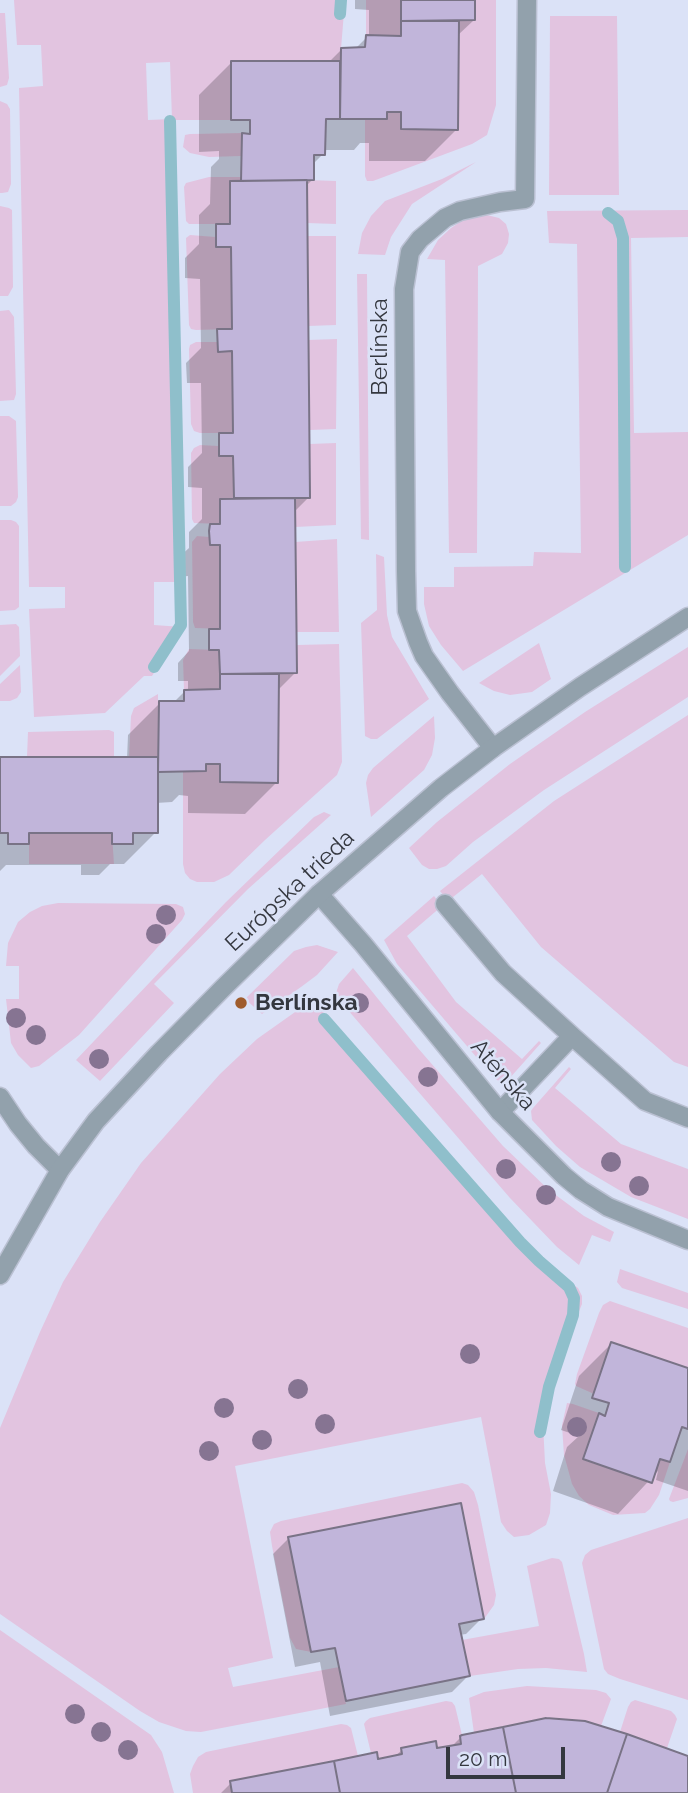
<!DOCTYPE html>
<html>
<head>
<meta charset="utf-8">
<style>
  body { margin:0 }
  #map { position:relative; width:688px; height:1793px; overflow:hidden; background:#dbe2f7; font-family:Raleway,sans-serif }
  canvas { display:block }
  .scale { position:absolute; left:446px; top:1747px; width:119px; height:32px; box-sizing:border-box; border:4px solid #34373f; border-top:0; padding-left:9px; font-size:21px; line-height:24px; white-space:nowrap; color:#34373f; -webkit-text-stroke:5px #dbe2f7; paint-order:stroke }
</style>
</head>
<body>
<div id="map">
<canvas width="688" height="1793"></canvas>
<div class="scale">20 m</div>
</div>
<script>
const c = document.querySelector('canvas').getContext('2d');
c.lineJoin = 'round';
function paint(path, color) {
  c.fillStyle = color;
  c.fill(path, 'evenodd');
}
function toPath(rows) {
  const path = new Path2D();
  for (const r of rows) {
    path.moveTo(r[0], r[1]);
    for (let i = 2; i < r.length; i += 2) path.lineTo(r[i], r[i + 1]);
  }
  return path;
}
function trace(path, color, width, dash) {
  c.strokeStyle = color;
  c.lineWidth = width;
  c.lineCap = dash ? 'butt' : 'round';
  c.setLineDash(dash || []);
  c.stroke(path);
}
function drawText(font, color, halo, rows, align = 'center') {
  c.font = font + ' Raleway,sans-serif';
  c.lineWidth = 5;
  c.setLineDash([]);
  c.textBaseline = 'middle';
  c.strokeStyle = halo;
  c.fillStyle = color;
  for (const [text, x, y, turn = 0] of rows) {
    c.save();
    c.translate(x, y);
    c.rotate((+turn || 0) * Math.PI / 180);
    c.textAlign = isNaN(turn) ? turn : align;
    if (halo) c.strokeText(text, 0, 0);
    c.fillText(text, 0, 0);
    c.restore();
  }
}
const green = toPath([
  [14,0,345,0,340,61,231,61,231,120,172,120,180,359,182,582,154,582,154,625,182,627,152,676,144,676,105,713,34,717,29,609,65,608,65,587,29,587,19,88,43,86,41,45,17,45],
  [170,62,172,119,148,120,146,63],
  [366,0,401,0,401,36,366,35],
  [475,0,496,0,496,105,487,135,472,144,373,181,367,181,365,176,365,119,387,119,387,112,401,112,401,129,458,130,459,21,475,20],
  [0,13,5,13,9,78,7,85,0,87],
  [550,16,617,16,619,195,549,195],
  [0,101,7,104,10,109,11,184,8,192,2,193,0,193],
  [242,133,242,156,209,157,190,153,183,147,185,135,190,134],
  [476,162,412,204,391,237,385,255,358,254,362,233,371,216,385,201,442,179],
  [209,177,242,177,230,224,189,224,186,221,184,187,186,183],
  [307,180,336,181,336,224,307,223],
  [0,206,9,208,12,210,13,287,8,296,0,296],
  [688,210,688,237,631,238,634,433,688,432,688,535,463,671,441,645,429,626,424,604,424,587,454,587,454,567,533,566,534,552,581,553,577,244,549,243,547,211],
  [483,214,499,218,506,224,509,234,508,243,502,254,478,266,477,553,449,553,445,260,427,259,438,240,451,228,466,218],
  [190,235,216,237,217,247,231,247,232,329,196,330,191,329,189,325,186,238],
  [307,236,336,236,336,325,308,326],
  [357,274,367,274,369,540,361,539],
  [9,310,14,317,16,394,14,400,0,401,0,311],
  [337,339,336,429,310,430,308,340],
  [196,342,217,342,218,352,232,351,233,433,200,433,194,431,191,424,189,349,190,345],
  [0,416,9,416,16,421,18,497,16,502,11,506,0,506],
  [336,443,336,525,295,527,295,498,310,497,310,444],
  [200,445,219,446,219,456,233,456,234,498,220,499,220,524,194,523,192,519,191,453,194,448],
  [0,520,11,520,16,522,19,526,19,607,15,610,0,611],
  [197,536,210,537,210,545,220,545,220,629,195,628,193,622,192,542],
  [337,539,339,632,297,632,295,542],
  [376,554,384,557,387,615,392,637,429,699,377,739,371,739,365,736,361,623,377,610],
  [16,624,19,627,20,656,0,676,0,625],
  [539,643,551,679,532,692,510,695,494,691,479,683],
  [339,644,342,762,337,775,265,840,229,875,214,882,197,882,190,879,185,873,183,864,183,771,206,771,206,764,220,764,220,782,278,782,279,674,297,673,297,645],
  [688,647,688,697,544,790,473,842,446,866,437,869,429,869,422,865,409,848,437,822,510,764,585,712],
  [189,649,219,650,220,689,184,690,183,660],
  [20,665,21,692,17,698,10,701,0,701,0,684],
  [158,694,158,757,129,757,131,716,134,708],
  [688,715,688,1067,674,1062,541,947,482,874,448,901,440,891,554,801],
  [434,716,435,738,432,755,424,770,371,817,366,783,368,775,373,768],
  [109,730,114,732,114,758,27,757,28,732],
  [324,812,331,815,248,889,154,984,174,1003,100,1081,76,1060,226,902,314,817],
  [29,833,112,833,114,864,29,864],
  [434,896,442,906,407,936,456,1002,522,1059,539,1041,541,1043,508,1080,499,1081,495,1079,397,964,384,940],
  [58,903,176,904,183,907,185,914,182,920,79,1035,39,1066,31,1068,18,1055,11,1043,6,999,19,999,19,966,6,966,8,943,18,922,30,912,42,906],
  [317,945,338,952,317,975,301,987,262,1014,245,999,294,951,306,947],
  [353,968,417,1047,503,1146,549,1190,584,1216,614,1232,610,1242,592,1235,579,1265,557,1247,510,1198,341,1002,336,993,339,984],
  [312,1003,317,1005,522,1239,552,1270,578,1288,582,1296,582,1304,563,1351,543,1423,545,1463,551,1494,550,1513,546,1525,529,1535,514,1537,507,1531,501,1522,481,1417,235,1466,273,1658,228,1668,233,1687,339,1667,346,1704,201,1732,186,1731,159,1722,140,1711,0,1614,0,1428,40,1332,63,1282,100,1222,141,1163,220,1074,257,1039,305,1005],
  [569,1067,571,1069,555,1088,621,1144,688,1169,688,1219,631,1197,580,1167,556,1146,532,1120,531,1111,533,1108],
  [620,1269,688,1293,688,1309,622,1288,617,1282],
  [610,1301,688,1328,688,1368,594,1394,576,1386,575,1384,577,1374,599,1313,603,1305],
  [567,1403,573,1404,599,1413,584,1460,651,1482,660,1459,670,1462,659,1495,650,1509,645,1513,613,1515,589,1505,579,1496,572,1484,564,1455,562,1425],
  [688,1449,688,1498,673,1502,670,1501,669,1499],
  [462,1483,468,1485,474,1492,478,1505,496,1595,494,1605,484,1619,461,1503,289,1537,311,1652,296,1649,290,1638,272,1546,270,1532,274,1524,281,1521],
  [688,1518,688,1700,620,1679,608,1674,604,1669,582,1563,585,1555,591,1550],
  [552,1558,559,1559,562,1562,584,1654,587,1672,546,1668,518,1669,470,1676,462,1640,539,1626,527,1566],
  [0,1630,151,1735,162,1752,174,1793,0,1793],
  [527,1686,596,1690,606,1693,611,1699,601,1726,585,1721,546,1718,474,1733,469,1698,484,1692],
  [635,1700,671,1711,675,1715,677,1719,667,1748,620,1732,628,1707,631,1702],
  [446,1701,452,1702,455,1706,462,1735,460,1736,461,1744,437,1748,436,1742,401,1748,402,1754,378,1759,377,1753,371,1753,364,1724,366,1721,370,1718],
  [341,1724,347,1725,351,1728,358,1756,231,1781,232,1793,193,1793,190,1774,193,1766,198,1757,206,1752]
]);
const shadow = toPath([
  [355,0,473,0,474,20,457,36,457,129,425,161,369,161,369,143,360,143,354,150,323,150,323,154,312,165,312,180,305,187,309,497,294,512,295,673,277,691,277,782,245,814,188,813,188,796,179,795,172,802,156,803,156,832,124,864,110,864,99,875,81,875,81,865,6,865,0,871,0,759,127,759,128,735,160,703,173,703,184,692,188,691,188,681,178,681,178,663,189,651,188,576,178,577,178,558,189,548,189,532,202,519,202,488,188,487,188,467,202,453,201,383,187,383,186,363,201,348,200,279,185,278,185,258,199,244,199,215,210,204,211,167,219,159,219,151,199,152,199,95,231,63,328,63,342,49,355,49,367,37,369,37,369,10,355,9],
  [611,1344,688,1370,688,1491,656,1480,658,1471,618,1514,553,1491,567,1447,579,1436,561,1430,579,1376],
  [289,1538,482,1618,466,1634,459,1635,468,1676,452,1692,330,1716,320,1662,295,1667,273,1554],
  [461,1737,688,1758,688,1793,221,1793,231,1783,377,1762,393,1758,402,1750,436,1750,451,1747]
]);
const stream = toPath([
  [340,14,341,0],
  [608,213,618,221,623,238,625,567],
  [154,667,181,625,170,121],
  [324,1019,520,1242,539,1261,569,1287,574,1298,573,1315,549,1387,540,1432]
]);
const building = toPath([
  [401,0,475,0,475,20,401,21,401,0],
  [401,21,459,21,458,130,401,129,401,112,387,112,387,119,340,119,341,48,365,47,366,35,401,36,401,21],
  [231,61,340,61,340,119,326,119,325,155,314,155,314,180,241,181,242,133,250,134,250,120,231,120,231,61],
  [307,180,310,498,234,498,233,456,219,456,219,433,233,433,232,351,218,352,217,329,232,329,231,247,216,247,216,224,230,224,230,181,307,180],
  [295,498,297,673,220,674,219,650,209,650,209,629,220,629,220,545,210,545,209,531,210,524,220,524,220,499,295,498],
  [220,674,279,674,278,783,220,782,220,764,206,764,206,771,158,772,159,701,184,701,184,690,220,689,220,674],
  [0,757,158,757,158,833,133,833,133,844,112,844,112,833,29,833,29,844,8,844,8,833,0,833,0,757],
  [611,1342,688,1368,688,1429,682,1427,670,1462,660,1459,652,1483,583,1459,599,1413,605,1416,609,1403,592,1398,611,1342],
  [461,1503,484,1619,459,1624,470,1676,346,1701,335,1648,311,1652,288,1537,461,1503],
  [546,1718,585,1721,627,1734,607,1793,516,1793,503,1727,546,1718],
  [503,1727,516,1793,340,1793,334,1761,377,1752,378,1759,402,1754,401,1748,436,1741,437,1748,461,1744,460,1736,462,1735,503,1727],
  [627,1734,688,1756,688,1793,607,1793,627,1734],
  [334,1761,340,1793,232,1793,230,1781,334,1761]
]);
const service = toPath([
  [445,904,503,973,572,1036],
  [500,1112,572,1036,645,1101,688,1118]
]);
const minor = toPath([
  [493,748,450,693,424,656,418,642,407,611,406,571,404,289,410,252,420,239,445,218,460,211,500,202,525,199,527,0],
  [319,894,363,944,500,1112,564,1176,581,1190,608,1207,688,1240],
  [0,1097,18,1124,36,1146,60,1170]
]);
const tertiary = toPath([
  [0,1275,60,1170,96,1121,159,1053,223,988,319,894,441,788,493,748,580,687,688,617]
]);
const trees = [
  [166,915],
  [156,934],
  [359,1003],
  [16,1018],
  [36,1035],
  [99,1059],
  [428,1077],
  [611,1162],
  [506,1169],
  [639,1186],
  [546,1195],
  [470,1354],
  [298,1389],
  [224,1408],
  [325,1424],
  [577,1427],
  [262,1440],
  [209,1451],
  [75,1714],
  [101,1732],
  [128,1750]
];
const markers = [
  [241,1003,7,"#9f5c2c"]
];
const streetNames = [
  ["Berlínska",380,347,-90],
  ["Európska trieda",290,891,-43],
  ["Aténska",503,1075,49]
];
const poiNames = [
  ["Berlínska",255,1003]
];
paint(green, '#e2c4e0');
paint(shadow, '#0003');
trace(stream, '#8fbfcb', 12);
paint(building, '#c1b5da');
trace(building, '#797386', 2);
trace(service, '#bac0d2', 21);
trace(minor, '#bac0d2', 21);
trace(tertiary, '#bac0d2', 21);
trace(service, '#92a1ac', 18);
trace(minor, '#92a1ac', 18);
trace(tertiary, '#92a1ac', 18);
c.fillStyle = '#867492';
for (const [x, y] of trees) {
  c.beginPath();
  c.arc(x, y, 10, 0, 2 * Math.PI);
  c.fill();
}
for (const [x, y, r, color] of markers) {
  const dot = new Path2D();
  dot.arc(x, y, r, 0, 2 * Math.PI);
  c.fillStyle = color;
  c.fill(dot);
  trace(dot, '#dbe2f7', 2.5);
}
drawText('23px', '#34373f', '#dbe2f7', streetNames);
drawText('bold 23px', '#34373f', '#dbe2f7', poiNames, 'left');
</script>
</body>
</html>
